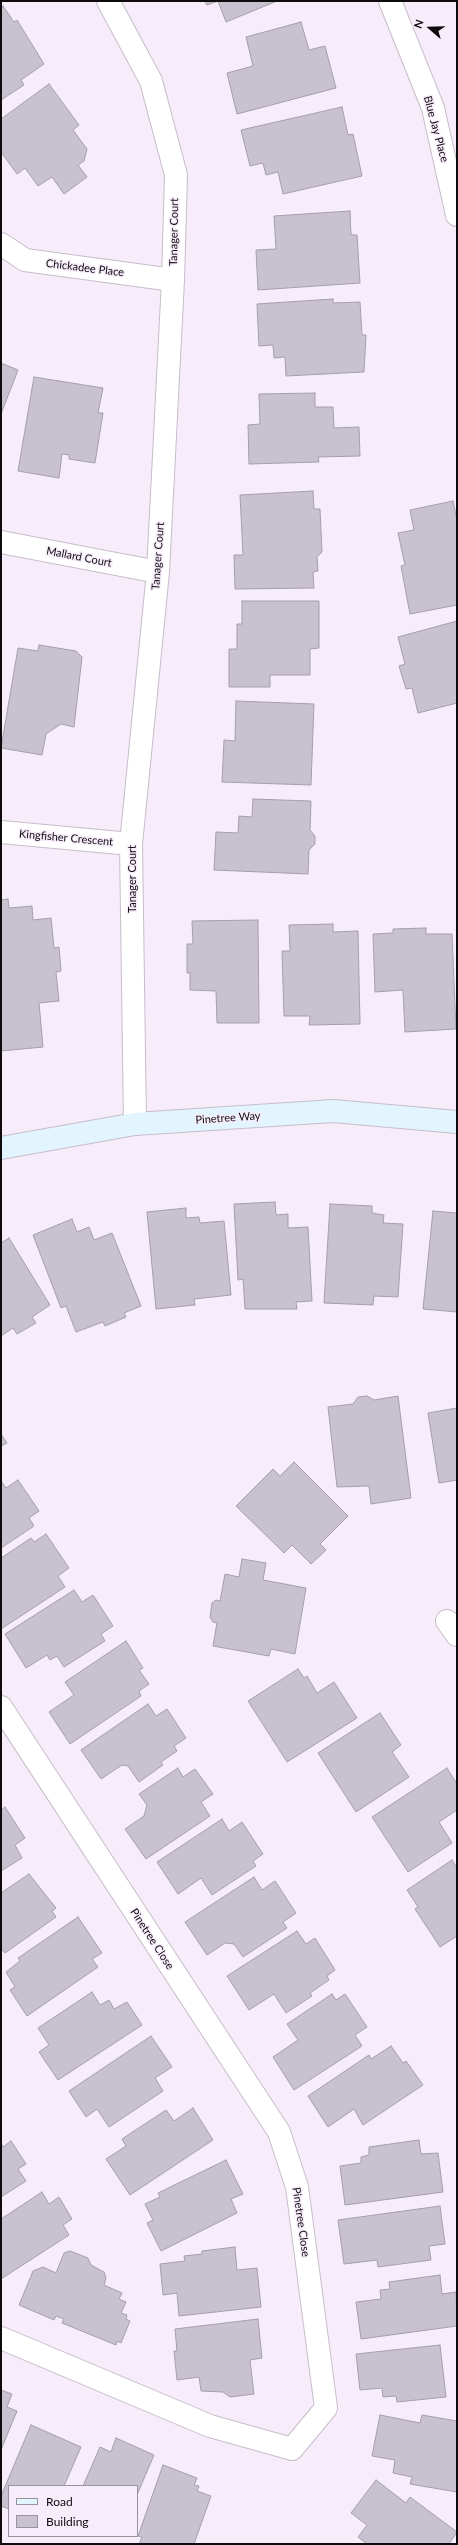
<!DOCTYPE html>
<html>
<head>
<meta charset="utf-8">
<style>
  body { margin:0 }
  #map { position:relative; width:458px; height:2545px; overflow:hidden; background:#f7ecfa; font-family:Lato,sans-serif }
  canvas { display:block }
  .frame { position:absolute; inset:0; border:2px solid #0e0b0f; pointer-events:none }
  .legend { position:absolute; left:8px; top:2485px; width:130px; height:52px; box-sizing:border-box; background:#f7ecfa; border:1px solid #9a929c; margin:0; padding:5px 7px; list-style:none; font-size:12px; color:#0e0b0f }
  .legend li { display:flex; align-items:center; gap:8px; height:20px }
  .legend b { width:20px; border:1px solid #9a929c }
  .north { position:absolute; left:410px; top:8px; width:40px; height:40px; -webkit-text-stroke:3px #f7ecfa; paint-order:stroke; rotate:290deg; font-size:11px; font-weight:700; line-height:16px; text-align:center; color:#0e0b0f }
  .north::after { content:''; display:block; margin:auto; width:14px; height:18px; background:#0e0b0f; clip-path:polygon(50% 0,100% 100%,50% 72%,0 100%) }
</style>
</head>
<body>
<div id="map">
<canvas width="458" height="2545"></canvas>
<div class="frame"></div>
<ul class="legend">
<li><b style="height:5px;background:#e2f4fd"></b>Road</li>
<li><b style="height:11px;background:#c8c2d0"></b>Building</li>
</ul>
<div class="north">N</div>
</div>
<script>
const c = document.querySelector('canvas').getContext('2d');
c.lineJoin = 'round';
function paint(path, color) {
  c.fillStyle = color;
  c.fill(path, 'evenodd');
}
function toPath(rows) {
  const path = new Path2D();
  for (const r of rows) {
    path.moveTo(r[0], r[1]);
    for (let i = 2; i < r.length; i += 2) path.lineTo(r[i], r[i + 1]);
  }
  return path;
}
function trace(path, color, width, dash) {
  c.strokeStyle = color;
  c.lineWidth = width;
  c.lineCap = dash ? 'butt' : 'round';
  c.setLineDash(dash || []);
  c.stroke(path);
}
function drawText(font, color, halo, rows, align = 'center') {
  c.font = font + ' Lato,sans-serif';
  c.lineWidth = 3;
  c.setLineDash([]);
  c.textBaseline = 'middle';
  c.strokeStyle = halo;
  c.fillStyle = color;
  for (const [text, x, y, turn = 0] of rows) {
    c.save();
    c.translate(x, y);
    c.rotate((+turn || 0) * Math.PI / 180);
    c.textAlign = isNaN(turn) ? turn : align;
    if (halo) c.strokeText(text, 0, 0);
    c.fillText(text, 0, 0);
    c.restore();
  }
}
const building = toPath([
  [205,1,218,1,207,5,205,1],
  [218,1,277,1,226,22,218,1],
  [3,6,14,22,17,20,44,64,21,80,24,85,1,100,1,7,3,6],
  [301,22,309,50,325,46,336,88,237,114,227,73,253,66,246,37,301,22],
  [49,84,79,125,73,130,87,149,84,161,78,165,87,177,64,194,52,177,38,186,25,168,17,174,1,152,1,119,49,84],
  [342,107,348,135,353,134,362,176,283,194,278,172,266,175,263,163,250,166,241,130,342,107],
  [350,211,351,235,357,235,360,283,258,290,256,250,276,249,274,216,350,211],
  [333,299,333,303,360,302,362,335,366,335,364,372,286,376,285,357,274,358,273,345,259,346,257,304,333,299],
  [1,363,18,370,1,414,1,363],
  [34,377,103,388,98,413,103,413,95,463,69,459,69,455,62,454,59,478,18,471,34,377],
  [315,393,315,407,333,407,334,428,359,427,360,456,318,457,319,462,249,464,248,425,260,424,259,394,315,393],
  [313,491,314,509,320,509,322,552,317,557,318,571,313,572,314,588,235,589,234,555,243,555,240,495,313,491],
  [453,501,457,520,457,605,410,614,401,566,405,565,398,533,414,530,410,510,453,501],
  [242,601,319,601,319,648,310,649,310,675,270,675,270,687,229,687,229,649,237,649,237,624,242,624,242,601],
  [457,621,457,703,418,713,412,688,406,689,399,666,405,664,398,637,457,621],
  [39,645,76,651,82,657,74,727,61,724,46,734,42,755,1,748,18,648,38,651,39,645],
  [236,701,314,704,311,785,222,782,224,740,235,741,236,701],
  [253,799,311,801,310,830,315,836,315,844,309,850,308,874,214,870,216,832,238,833,239,816,252,817,253,799],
  [8,899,9,908,32,906,33,920,51,918,54,948,59,947,61,971,56,972,59,1001,39,1003,43,1047,1,1051,1,900,8,899],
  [258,920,259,1023,217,1023,216,991,190,990,190,973,187,973,187,944,193,944,192,921,258,920],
  [333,924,333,932,358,931,360,1024,309,1025,310,1016,284,1016,282,951,290,951,289,925,333,924],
  [426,928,426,934,452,934,456,1029,405,1032,403,990,375,992,373,934,393,933,393,929,426,928],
  [275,1202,276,1215,288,1214,288,1228,308,1227,312,1301,296,1302,297,1309,245,1309,243,1279,238,1280,234,1204,275,1202],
  [330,1204,372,1206,372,1213,384,1215,383,1223,403,1224,398,1297,374,1296,373,1305,324,1303,330,1204],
  [186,1208,186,1218,199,1217,200,1223,224,1221,231,1295,194,1299,195,1305,156,1309,147,1212,186,1208],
  [433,1211,457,1213,457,1312,423,1309,433,1211],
  [72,1219,77,1232,89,1227,94,1240,112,1233,141,1306,124,1313,126,1317,105,1326,103,1322,76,1332,66,1306,61,1308,33,1235,72,1219],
  [9,1238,50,1305,32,1317,36,1323,17,1334,13,1328,1,1336,1,1243,9,1238],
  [367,1396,374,1400,398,1396,411,1498,371,1504,369,1486,337,1487,328,1407,353,1404,358,1397,367,1396],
  [457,1408,457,1480,439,1483,428,1413,457,1408],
  [1,1434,7,1443,1,1446,1,1434],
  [294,1462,348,1516,320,1544,326,1550,311,1564,292,1545,284,1553,236,1506,273,1469,280,1476,294,1462],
  [18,1480,39,1511,29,1518,34,1526,1,1548,1,1481,6,1488,18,1480],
  [46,1534,69,1568,58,1576,65,1587,1,1629,1,1558,31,1538,34,1542,46,1534],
  [242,1559,266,1563,263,1580,306,1588,295,1654,271,1649,269,1656,213,1646,217,1623,213,1622,210,1617,212,1603,216,1600,220,1601,225,1574,239,1577,242,1559],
  [74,1590,82,1602,93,1595,113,1626,101,1634,105,1641,64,1667,57,1656,50,1660,47,1655,26,1668,5,1634,74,1590],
  [126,1641,143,1668,139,1670,149,1684,139,1691,141,1696,70,1744,49,1712,74,1695,65,1682,126,1641],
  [298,1669,304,1678,307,1676,317,1693,334,1682,357,1718,287,1762,248,1701,298,1669],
  [148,1704,156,1716,167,1709,186,1738,174,1746,177,1751,161,1762,163,1765,139,1782,128,1766,122,1765,101,1779,81,1750,148,1704],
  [380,1713,401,1745,392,1752,409,1777,356,1812,318,1753,380,1713],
  [178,1768,183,1777,195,1769,213,1794,201,1802,210,1816,146,1859,125,1829,144,1816,147,1805,139,1794,178,1768],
  [447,1768,457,1784,457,1810,439,1822,452,1843,408,1872,372,1817,447,1768],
  [5,1807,25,1838,15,1845,22,1858,1,1871,1,1810,5,1807],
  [222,1819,229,1831,242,1822,263,1854,253,1861,256,1866,212,1895,201,1878,178,1894,157,1862,222,1819],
  [452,1860,457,1868,457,1936,440,1947,415,1909,418,1907,407,1890,452,1860],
  [29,1874,56,1908,52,1911,56,1917,5,1953,1,1948,1,1893,29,1874],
  [254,1877,262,1890,275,1881,296,1913,283,1922,287,1928,243,1957,234,1944,225,1943,207,1955,185,1922,254,1877],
  [78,1917,102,1953,92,1959,98,1967,27,2016,10,1990,15,1987,6,1972,20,1961,18,1958,78,1917],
  [297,1931,306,1944,315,1938,335,1970,327,1976,329,1980,310,1993,312,1996,286,2013,274,1994,249,2010,227,1976,297,1931],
  [92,1992,100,2005,109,2000,114,2009,127,2002,142,2025,58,2080,39,2052,49,2045,38,2028,92,1992],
  [332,1994,336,2000,345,1994,367,2027,355,2035,362,2046,294,2090,273,2057,298,2040,287,2024,332,1994],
  [151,2036,172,2067,155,2078,163,2091,109,2127,97,2109,86,2117,69,2091,151,2036],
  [391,2046,403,2063,406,2061,423,2085,363,2125,354,2109,328,2127,308,2096,369,2055,371,2059,391,2046],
  [193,2108,213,2140,130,2195,106,2159,126,2146,122,2139,166,2110,174,2121,193,2108],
  [419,2140,421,2154,438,2153,443,2192,345,2205,340,2166,361,2163,361,2157,369,2155,369,2147,419,2140],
  [11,2141,26,2164,18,2169,26,2181,1,2197,1,2143,3,2147,11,2141],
  [226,2160,243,2194,231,2199,237,2213,161,2251,147,2223,153,2220,145,2204,160,2197,158,2193,226,2160],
  [42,2192,49,2204,59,2197,72,2219,63,2225,69,2235,1,2279,1,2219,42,2192],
  [440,2206,445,2244,429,2246,431,2260,378,2267,377,2260,344,2264,338,2220,440,2206],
  [235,2247,237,2270,257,2268,261,2307,179,2316,177,2293,163,2295,160,2264,185,2261,184,2256,202,2254,202,2251,235,2247],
  [70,2251,88,2258,91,2265,104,2272,106,2278,104,2285,122,2293,119,2299,126,2302,121,2313,127,2315,126,2319,130,2321,121,2343,117,2341,116,2345,62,2323,64,2319,56,2316,54,2320,19,2305,33,2271,43,2267,56,2273,64,2253,70,2251],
  [440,2275,442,2294,456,2292,457,2326,361,2339,356,2302,381,2299,380,2290,390,2289,389,2282,440,2275],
  [258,2319,262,2358,250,2360,254,2394,230,2397,223,2392,201,2391,199,2377,177,2380,174,2351,177,2351,175,2329,258,2319],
  [440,2345,446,2397,397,2402,396,2396,383,2397,382,2388,360,2390,356,2354,440,2345],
  [1,2390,12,2394,7,2407,17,2411,1,2450,1,2390],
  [380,2415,420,2423,422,2415,457,2421,457,2492,410,2484,412,2477,393,2473,395,2460,372,2456,380,2415],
  [31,2425,81,2447,64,2486,9,2486,9,2509,1,2506,1,2496,31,2425],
  [116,2438,154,2455,137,2495,137,2486,83,2486,100,2447,111,2452,116,2438],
  [163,2465,197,2478,194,2485,199,2486,197,2491,211,2496,194,2544,139,2544,142,2537,138,2536,163,2465],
  [376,2480,406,2503,410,2497,457,2532,449,2544,367,2544,358,2537,367,2525,351,2513,376,2480]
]);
const street = toPath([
  [108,1,151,81,176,175,173,280,158,572,131,844,135,1124],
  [390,1,433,108,457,215],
  [1,244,25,260,173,280],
  [1,542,158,572],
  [1,832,131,844],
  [447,1621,457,1635],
  [1,1707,279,2132,297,2187,326,2408,292,2449,210,2426,1,2338]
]);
const secondary = toPath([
  [1,1148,135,1124,333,1111,457,1122]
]);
const streetNames = [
  ["Blue Jay Place",436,129,75],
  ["Tanager Court",174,232,-89],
  ["Chickadee Place",85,268,7],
  ["Tanager Court",158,556,-86],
  ["Mallard Court",79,557,11],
  ["Kingfisher Crescent",66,838,5],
  ["Tanager Court",132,879,-90],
  ["Pinetree Way",228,1118,-4],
  ["Pinetree Close",152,1939,57],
  ["Pinetree Close",301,2222,82]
];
paint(building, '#c8c2d0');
trace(building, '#a49eac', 1);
trace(street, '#c7bdca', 24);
trace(secondary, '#c7bdca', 24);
trace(street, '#fff', 22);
trace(secondary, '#e2f4fd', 22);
drawText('11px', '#0e0b0f', '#f7ecfa', streetNames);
</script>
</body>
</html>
